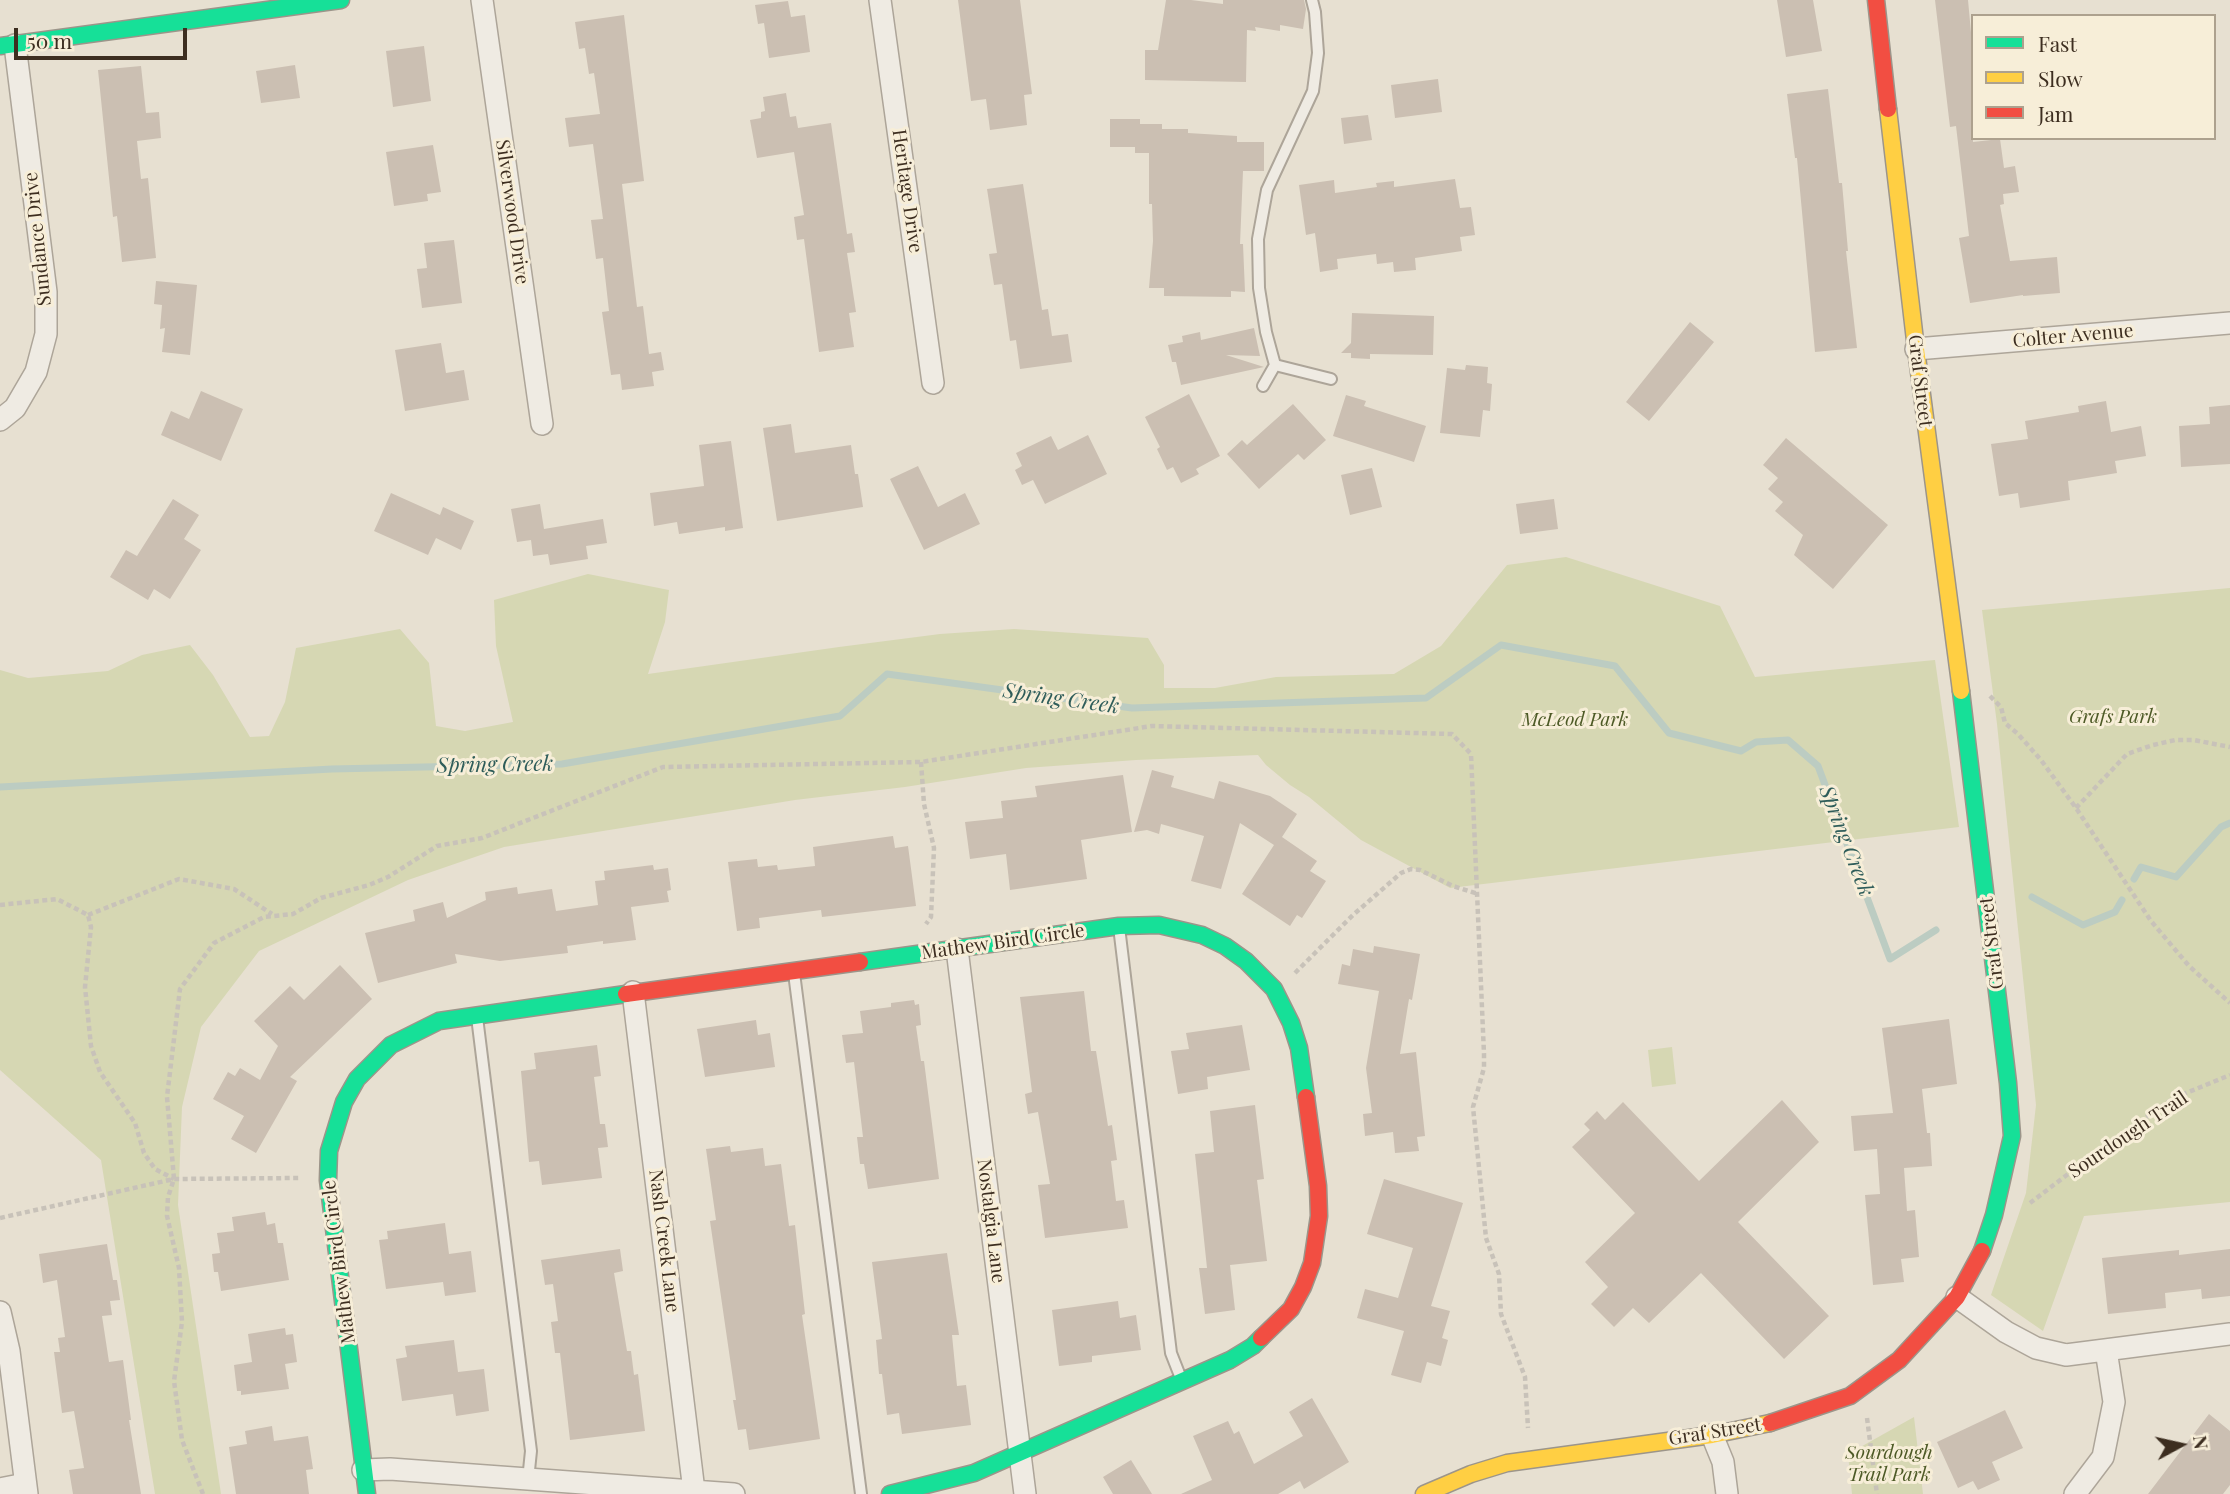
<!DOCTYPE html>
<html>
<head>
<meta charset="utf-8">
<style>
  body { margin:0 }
  #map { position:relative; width:2230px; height:1494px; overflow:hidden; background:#e7e0d1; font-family:"Playfair Display",serif }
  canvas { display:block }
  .legend { position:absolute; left:1971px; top:14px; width:245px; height:126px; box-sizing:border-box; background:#f7eed8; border:2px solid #ada18e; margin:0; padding:9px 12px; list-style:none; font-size:21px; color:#3d2e20 }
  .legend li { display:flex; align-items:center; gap:14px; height:35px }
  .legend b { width:35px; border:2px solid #ada18e }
  .north { position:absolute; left:2146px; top:1410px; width:70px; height:70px; -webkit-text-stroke:5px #f7eed8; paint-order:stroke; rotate:82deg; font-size:19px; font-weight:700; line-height:28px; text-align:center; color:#3d2e20 }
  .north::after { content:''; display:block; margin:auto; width:24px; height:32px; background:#3d2e20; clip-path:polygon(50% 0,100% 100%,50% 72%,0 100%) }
  .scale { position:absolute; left:14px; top:28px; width:173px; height:32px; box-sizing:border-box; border:4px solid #3d2e20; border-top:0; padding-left:9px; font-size:21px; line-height:24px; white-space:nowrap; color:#3d2e20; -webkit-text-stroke:5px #f7eed8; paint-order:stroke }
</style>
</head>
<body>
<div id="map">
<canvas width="2230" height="1494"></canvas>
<ul class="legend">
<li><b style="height:9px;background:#16e098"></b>Fast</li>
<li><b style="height:9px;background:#ffcf43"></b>Slow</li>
<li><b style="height:9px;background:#f24e42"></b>Jam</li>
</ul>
<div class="north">N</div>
<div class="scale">50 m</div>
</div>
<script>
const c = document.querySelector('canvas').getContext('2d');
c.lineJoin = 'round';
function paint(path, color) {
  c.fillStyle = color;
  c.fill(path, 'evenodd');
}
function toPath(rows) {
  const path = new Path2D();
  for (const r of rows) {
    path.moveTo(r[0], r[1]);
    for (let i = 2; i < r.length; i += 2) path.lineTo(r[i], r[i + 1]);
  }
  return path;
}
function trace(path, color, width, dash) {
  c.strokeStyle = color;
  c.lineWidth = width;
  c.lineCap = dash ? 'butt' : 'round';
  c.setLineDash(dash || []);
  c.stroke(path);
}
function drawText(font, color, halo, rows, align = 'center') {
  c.font = font + ' "Playfair Display",serif';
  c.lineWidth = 6;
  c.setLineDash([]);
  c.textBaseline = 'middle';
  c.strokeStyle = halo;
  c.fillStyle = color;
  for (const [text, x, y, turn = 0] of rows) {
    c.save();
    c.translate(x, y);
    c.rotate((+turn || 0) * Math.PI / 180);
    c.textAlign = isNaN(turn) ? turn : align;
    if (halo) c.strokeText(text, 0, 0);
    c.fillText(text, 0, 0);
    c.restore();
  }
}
const green = toPath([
  [1566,557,1720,606,1755,677,1935,660,1959,827,1450,888,1361,840,1309,797,1290,785,1266,765,1258,755,1136,760,1026,768,905,787,795,800,504,847,408,880,259,951,201,1027,182,1107,178,1205,221,1494,155,1494,101,1160,0,1070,0,670,28,678,108,671,142,655,190,645,213,675,250,737,269,736,285,702,296,648,400,629,429,663,436,726,465,731,513,722,496,646,494,600,588,574,669,590,665,622,648,674,839,647,940,634,1014,629,1148,638,1164,665,1164,688,1215,688,1276,677,1394,674,1441,646,1507,565],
  [2230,588,2230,1202,2084,1216,2043,1331,1991,1295,2026,1193,2036,1105,1997,724,1982,610],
  [1672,1047,1676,1084,1652,1087,1648,1050],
  [1914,1417,1923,1494,1852,1494,1848,1454]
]);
const stream = toPath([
  [0,787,332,769,562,764,840,716,887,674,1132,708,1426,698,1501,645,1615,666,1669,733,1741,751,1756,742,1788,740,1818,766,1890,959,1936,930],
  [2134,879,2141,867,2176,877,2221,827,2230,823],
  [2032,897,2083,925,2115,912,2122,900]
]);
const building = toPath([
  [958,0,1020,0,1032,94,1024,95,1027,125,990,130,986,99,971,101],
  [1166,0,1191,0,1223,4,1223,0,1304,0,1306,9,1303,29,1280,25,1280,31,1255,27,1256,31,1247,30,1246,82,1145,80,1145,50,1158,50],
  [1777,0,1813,0,1822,51,1786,57],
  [1935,0,1968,0,1973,54,1973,142,2000,139,2004,168,2015,166,2019,192,2003,194,2004,204,2000,205,2010,261,2057,257,2060,293,2023,296,2023,295,1970,303,1959,238,1969,236,1956,126,1950,127],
  [788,1,791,17,805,15,810,52,769,58,764,23,758,24,755,5],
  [624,15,644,181,622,184,637,307,643,306,649,354,661,352,664,370,652,372,654,386,622,390,620,374,611,375,602,312,609,311,603,258,596,259,591,220,603,219,593,144,569,147,565,118,600,114,594,73,589,74,585,48,579,49,575,22],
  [424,46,431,101,393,107,386,51],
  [295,65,300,98,261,103,256,71],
  [141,66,146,113,159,112,161,138,137,141,141,179,148,178,156,258,122,262,117,216,113,217,98,70],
  [1438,79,1442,112,1395,118,1391,85],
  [1828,89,1839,183,1842,183,1848,251,1846,251,1857,348,1815,352,1797,158,1795,158,1787,94],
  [786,93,790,117,796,116,798,128,831,123,847,234,852,233,855,252,847,253,856,312,849,313,854,347,819,352,804,239,797,240,794,217,804,215,794,152,757,158,750,120,761,118,761,112,765,111,763,97],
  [1368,115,1372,140,1344,144,1341,118],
  [1110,119,1140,119,1140,124,1162,124,1162,129,1188,129,1188,133,1237,136,1237,142,1264,142,1264,171,1243,171,1240,244,1243,244,1245,292,1231,291,1231,297,1164,296,1164,288,1149,288,1153,241,1152,204,1149,204,1149,153,1135,153,1135,147,1110,147],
  [433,145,441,192,427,194,428,201,394,206,386,152],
  [1455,179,1460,208,1471,207,1475,235,1460,237,1462,251,1415,258,1416,270,1394,272,1393,262,1377,264,1376,254,1337,259,1338,269,1320,272,1315,233,1306,235,1299,185,1334,180,1335,193,1377,187,1376,183,1394,181,1394,187],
  [1023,184,1042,310,1048,309,1052,336,1068,334,1072,362,1020,369,1016,340,1010,341,1002,284,994,285,989,254,997,253,987,189],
  [454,240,462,303,422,308,417,269,427,268,424,243],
  [156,281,197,285,190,355,162,352,165,328,160,329,162,305,154,304],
  [1352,313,1434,316,1433,355,1370,354,1370,359,1351,358,1351,353,1341,353,1351,343],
  [1690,322,1714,342,1649,421,1626,402],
  [1254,328,1260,356,1226,355,1264,367,1181,385,1176,362,1172,362,1168,345,1183,342,1182,336,1200,332,1201,340],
  [441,343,446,373,464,370,469,400,405,411,395,350],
  [1466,365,1488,367,1487,383,1492,384,1490,411,1483,410,1480,437,1440,433,1447,368,1465,370],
  [201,391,243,409,221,461,161,435,171,411,189,419],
  [1189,394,1220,456,1196,469,1199,474,1181,483,1173,467,1167,470,1157,449,1160,447,1145,417],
  [1346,395,1366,401,1364,406,1426,426,1414,462,1333,436],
  [2106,401,2111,432,2141,426,2146,456,2115,461,2117,473,2068,481,2070,500,2020,508,2018,493,1999,496,1991,444,2028,439,2025,421,2079,412,2078,406],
  [1293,404,1326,440,1304,460,1298,454,1259,489,1227,454,1242,440,1247,445],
  [2230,405,2230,464,2181,467,2179,426,2210,424,2209,407],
  [791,424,795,453,851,445,855,474,858,474,863,507,777,521,763,428],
  [1088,435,1107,474,1045,504,1033,480,1022,485,1015,470,1022,466,1016,453,1051,436,1058,450],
  [1786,438,1888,525,1833,589,1794,555,1803,535,1775,511,1783,502,1768,489,1778,478,1763,465],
  [731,441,743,528,725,531,725,527,679,534,677,522,654,526,650,493,704,486,699,445],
  [918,466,938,507,965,493,980,524,924,550,890,479],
  [1372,468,1382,507,1350,515,1341,475],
  [391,493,440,515,443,507,474,521,461,550,436,538,428,555,374,531],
  [173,499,199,515,184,539,201,550,170,599,154,589,148,600,110,577,126,550,137,556],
  [1554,499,1558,529,1520,534,1516,504],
  [540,504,544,529,603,519,607,543,586,546,588,559,550,565,548,554,533,556,531,540,517,542,511,509],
  [1152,770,1174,776,1171,787,1214,799,1219,781,1270,796,1297,814,1282,837,1317,861,1310,871,1326,881,1302,918,1297,915,1290,926,1242,894,1274,845,1240,823,1221,889,1191,881,1204,836,1161,824,1159,834,1147,830,1134,832],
  [1123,775,1132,832,1081,840,1087,879,1010,890,1006,854,970,859,965,822,1003,818,1001,801,1037,797,1035,786],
  [893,836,895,848,908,846,916,906,822,917,821,910,759,918,760,928,737,931,728,862,757,859,758,867,777,865,778,870,815,866,813,847],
  [653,865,654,870,668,868,671,890,667,891,669,902,631,907,636,940,603,944,603,941,567,946,568,953,500,961,455,954,457,963,378,983,365,933,415,921,413,910,443,902,447,918,486,900,485,892,517,887,518,894,552,889,556,911,598,905,595,881,605,880,604,871],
  [1374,946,1420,954,1412,1000,1409,999,1400,1054,1416,1052,1425,1136,1417,1137,1419,1151,1395,1153,1393,1132,1365,1136,1363,1114,1372,1113,1366,1068,1379,991,1338,984,1342,964,1350,966,1353,949,1373,953],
  [340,965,372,999,290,1077,297,1081,256,1153,231,1139,244,1116,213,1099,228,1072,235,1076,240,1068,260,1080,278,1046,254,1021,290,986,304,1000],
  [1084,991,1091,1051,1096,1051,1108,1126,1112,1125,1117,1160,1111,1161,1116,1201,1124,1200,1128,1228,1045,1238,1038,1185,1050,1184,1038,1112,1028,1114,1025,1094,1032,1092,1020,997],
  [914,1000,915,1005,919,1004,921,1025,916,1026,921,1061,924,1061,939,1179,868,1189,864,1164,860,1164,857,1137,863,1137,854,1062,846,1063,842,1035,863,1033,860,1011,891,1007,891,1003],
  [1949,1019,1957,1084,1922,1089,1927,1133,1930,1133,1932,1166,1904,1168,1907,1211,1915,1210,1919,1257,1901,1259,1904,1282,1873,1285,1865,1195,1880,1194,1877,1149,1854,1151,1851,1116,1893,1113,1882,1028],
  [756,1020,758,1035,770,1033,775,1067,705,1077,697,1029],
  [1242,1025,1250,1070,1207,1077,1208,1089,1178,1094,1171,1051,1189,1049,1186,1033],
  [597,1045,601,1076,594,1077,600,1124,605,1124,608,1147,598,1148,602,1178,542,1185,539,1161,529,1162,521,1071,536,1069,534,1053],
  [1782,1100,1819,1142,1738,1222,1829,1316,1784,1359,1701,1273,1649,1323,1633,1308,1614,1327,1591,1304,1608,1287,1585,1262,1635,1213,1572,1147,1590,1130,1584,1124,1597,1111,1605,1120,1623,1102,1699,1181],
  [1255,1105,1264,1179,1257,1180,1267,1261,1230,1265,1235,1310,1205,1314,1199,1268,1207,1268,1195,1154,1214,1152,1210,1111],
  [730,1146,731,1152,763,1148,765,1166,781,1164,789,1226,795,1225,805,1314,802,1315,820,1439,749,1450,746,1429,738,1430,733,1400,736,1400,710,1221,716,1220,706,1149],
  [1384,1179,1463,1203,1431,1306,1450,1311,1442,1338,1448,1340,1441,1366,1427,1362,1421,1383,1391,1375,1404,1331,1357,1318,1365,1289,1398,1298,1413,1248,1367,1234],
  [265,1212,267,1225,275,1223,278,1243,283,1243,289,1280,221,1291,218,1272,214,1272,212,1254,220,1253,217,1233,234,1231,232,1217],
  [445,1223,449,1254,471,1251,476,1292,445,1296,443,1282,386,1289,379,1240,388,1239,387,1231],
  [107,1244,113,1280,117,1280,120,1300,110,1301,112,1315,102,1316,109,1362,123,1360,131,1420,129,1420,141,1494,73,1494,69,1470,84,1468,74,1411,62,1413,54,1352,60,1352,58,1338,65,1337,57,1280,43,1283,39,1254],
  [620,1249,623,1271,614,1273,627,1351,631,1351,634,1375,638,1374,645,1431,570,1440,560,1353,555,1353,551,1322,558,1321,553,1284,545,1285,541,1260],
  [2230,1249,2230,1296,2202,1299,2201,1289,2165,1293,2166,1308,2108,1314,2102,1258,2179,1250,2179,1255],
  [947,1253,959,1335,952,1335,957,1386,966,1385,971,1425,902,1434,899,1413,887,1415,882,1374,879,1374,876,1340,882,1339,872,1262],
  [1118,1301,1120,1318,1136,1315,1141,1350,1092,1356,1092,1362,1059,1366,1052,1310],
  [285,1328,286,1335,293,1334,297,1362,285,1364,289,1389,241,1395,241,1391,237,1391,234,1365,252,1362,248,1334],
  [454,1340,458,1372,484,1369,489,1411,456,1416,453,1394,402,1401,396,1359,407,1357,405,1346],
  [1312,1398,1349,1462,1304,1489,1300,1481,1278,1494,1181,1494,1212,1480,1193,1436,1228,1421,1234,1434,1239,1431,1254,1464,1303,1436,1289,1412],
  [2005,1410,2023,1448,1992,1462,2000,1480,1978,1490,1973,1481,1958,1488,1937,1442],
  [2209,1414,2230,1431,2230,1485,2223,1494,2148,1494],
  [272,1426,274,1441,308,1436,313,1469,306,1470,309,1494,236,1494,229,1447,247,1444,245,1431],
  [1131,1460,1152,1494,1113,1494,1103,1477]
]);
const path = toPath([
  [1990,696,2001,707,2005,723,2018,734,2041,760,2076,808,2151,921,2189,966,2230,1003],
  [921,762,924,804,934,848,931,917,926,924],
  [2076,808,2127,754,2153,745,2175,740,2194,740,2230,747],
  [0,905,57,899,88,915,91,927,85,987,91,1046,100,1072,135,1123,144,1153,155,1169,174,1179],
  [88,915,179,879,234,889,272,914],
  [1295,973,1353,915,1401,873,1411,869,1420,870,1453,886,1478,894],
  [2030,1203,2109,1143,2174,1098,2230,1075],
  [0,1218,174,1179,299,1178],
  [1867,1418,1877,1494],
  [203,1494,182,1440,174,1381,182,1322,179,1268,167,1216,168,1197,174,1179,167,1097,180,989,214,943,264,917,293,914,321,898,369,885,388,877,437,846,482,838,663,767,921,762,1152,726,1452,734,1471,754,1484,1054,1484,1068,1473,1107,1486,1238,1499,1274,1501,1314,1525,1377,1528,1428]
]);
const lane = toPath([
  [1275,365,1331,379],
  [1263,386,1275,365,1266,332,1259,288,1258,239,1267,190,1313,91,1318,53,1315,12,1312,0],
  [1119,927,1171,1353,1182,1381],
  [794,973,861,1494],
  [477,1017,531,1451,528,1480]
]);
const street = toPath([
  [482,0,542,424],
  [880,0,933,383],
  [1916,349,2230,323],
  [0,420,15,408,36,372,46,334,46,292,15,45],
  [957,949,1025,1494],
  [633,992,694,1491],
  [1957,1297,2006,1332,2036,1348,2066,1355,2230,1334],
  [0,1312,9,1351,27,1494],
  [1712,1435,1723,1462,1727,1494],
  [363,1470,390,1469,734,1494],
  [0,1489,25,1484],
  [2075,1494,2103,1457,2114,1402,2106,1350]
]);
const fast = toPath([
  [0,46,341,0],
  [1961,691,2008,1083,2012,1136,1994,1215,1982,1251],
  [860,962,1119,926,1159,925,1202,935,1225,946,1246,961,1274,989,1291,1023,1299,1048,1306,1097],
  [367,1494,328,1180,329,1151,344,1102,357,1079,391,1045,439,1021,626,994],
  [890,1494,974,1473,1230,1360,1253,1346,1261,1338]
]);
const slow = toPath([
  [1888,109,1916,349,1961,691],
  [1424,1494,1471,1474,1507,1463,1712,1435,1770,1423]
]);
const jam = toPath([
  [1876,0,1888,109],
  [626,994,860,962],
  [1261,1338,1291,1309,1303,1287,1312,1263,1319,1216,1318,1186,1306,1097],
  [1770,1423,1850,1396,1899,1360,1957,1297,1982,1251]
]);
const streetNames = [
  ["Heritage Drive",907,191,82],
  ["Silverwood Drive",512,212,82],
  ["Sundance Drive",38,239,-96],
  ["Colter Avenue",2073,336,-5],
  ["Graf Street",1920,381,83],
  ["Mathew Bird Circle",1003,942,-8],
  ["Graf Street",1992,943,-97],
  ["Sourdough Trail",2128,1135,-34],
  ["Nostalgia Lane",991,1221,83],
  ["Nash Creek Lane",664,1241,83],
  ["Mathew Bird Circle",339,1262,-97],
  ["Graf Street",1715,1432,-9]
];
const parkNames = [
  ["Grafs Park",2113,717],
  ["McLeod Park",1575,720],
  ["Sourdough",1889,1453],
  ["Trail Park",1889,1475]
];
const waterNames = [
  ["Spring Creek",1061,699,8],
  ["Spring Creek",495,765,-1],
  ["Spring Creek",1846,841,69]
];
paint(green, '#d6d7b3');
trace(stream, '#bcccc2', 7);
paint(building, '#cbbfb2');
trace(lane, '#ada599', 14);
trace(street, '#ada599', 24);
trace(fast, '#9c958a', 19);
trace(slow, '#9c958a', 19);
trace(jam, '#9c958a', 19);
trace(path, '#c8c2b9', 4.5, [5, 3.5]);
trace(lane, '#efebe3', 10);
trace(street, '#efebe3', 21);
trace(fast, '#16e098', 16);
trace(slow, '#ffcf43', 16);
trace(jam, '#f24e42', 16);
drawText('19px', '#3d2e20', '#f7eed8', streetNames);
drawText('italic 19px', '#4d5a26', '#f7eed8', parkNames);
drawText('italic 21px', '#2f5d5a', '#f7eed8', waterNames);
</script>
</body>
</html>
